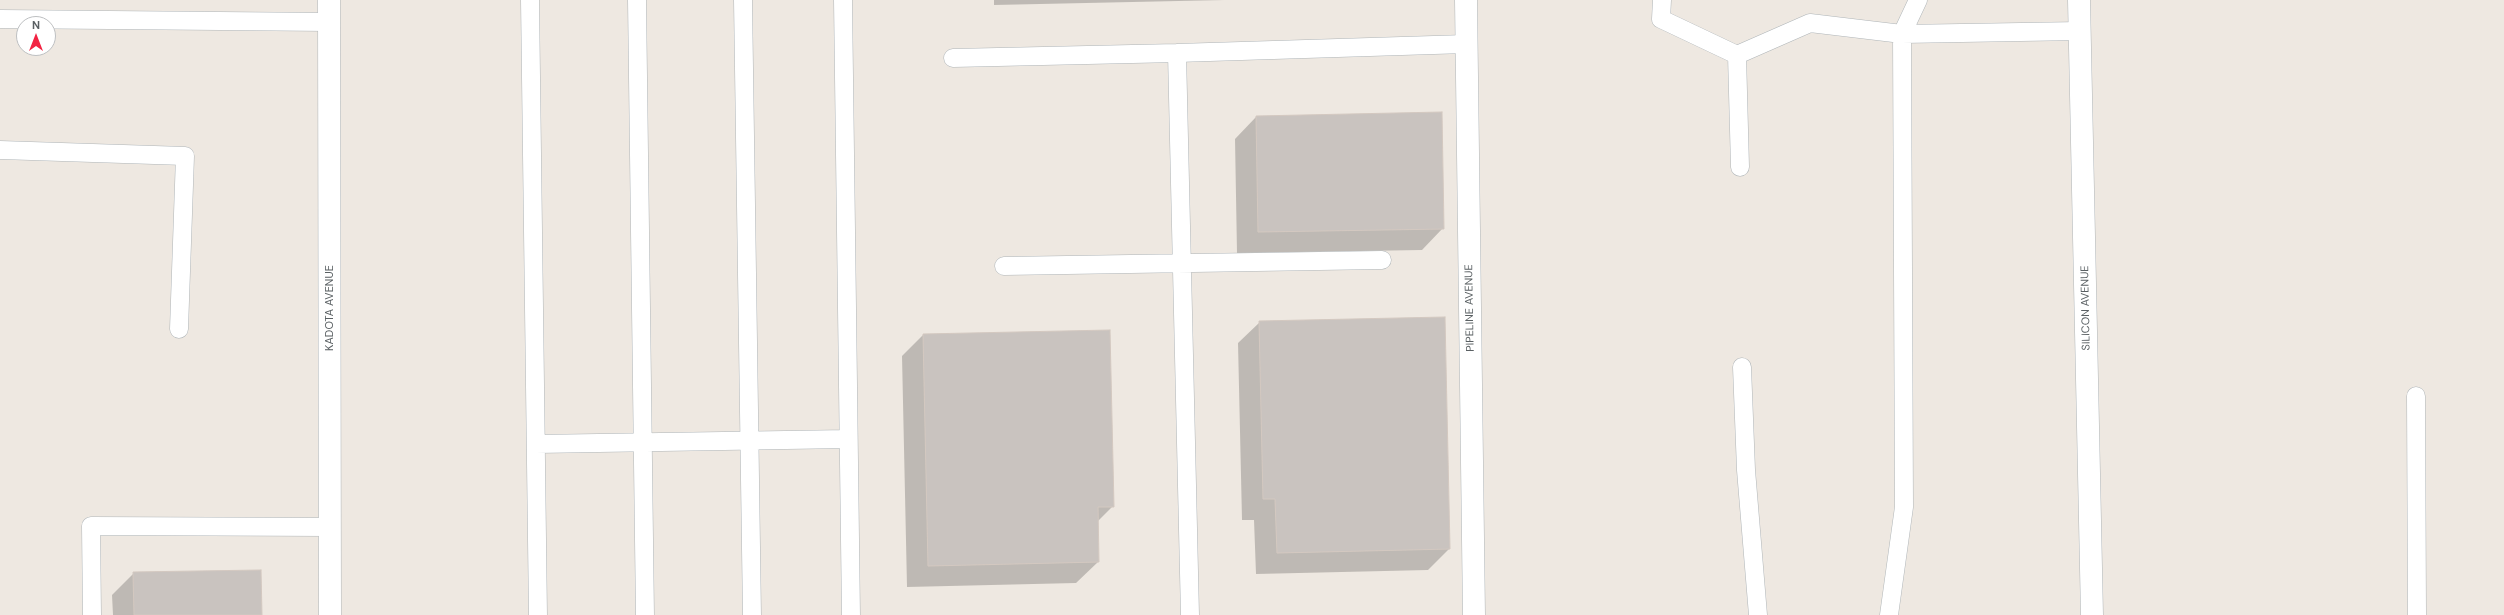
<!DOCTYPE html>
<html>
<head>
<meta charset="utf-8">
<style>
  body { margin:0 }
  #map { position:relative; width:2504px; height:615px; overflow:hidden; background:#eee8e1; font-family:"DM Sans",sans-serif }
  canvas { display:block }
  .north { position:absolute; left:16px; top:16px; width:40px; height:40px; box-sizing:border-box; background:#fff; border:1px solid #bdbfc1; border-radius:50%; rotate:0deg; font-size:11px; font-weight:700; line-height:16px; text-align:center; color:#5a6063 }
  .north::after { content:''; display:block; margin:auto; width:14px; height:18px; background:#f22342; clip-path:polygon(50% 0,100% 100%,50% 72%,0 100%) }
</style>
</head>
<body>
<div id="map">
<canvas width="2504" height="615"></canvas>
<div class="north">N</div>
</div>
<script>
const c = document.querySelector('canvas').getContext('2d');
c.lineJoin = 'round';
function paint(path, color) {
  c.fillStyle = color;
  c.fill(path, 'evenodd');
}
function toPath(rows) {
  const path = new Path2D();
  for (const r of rows) {
    path.moveTo(r[0], r[1]);
    for (let i = 2; i < r.length; i += 2) path.lineTo(r[i], r[i + 1]);
  }
  return path;
}
function trace(path, color, width, dash) {
  c.strokeStyle = color;
  c.lineWidth = width;
  c.lineCap = dash ? 'butt' : 'round';
  c.setLineDash(dash || []);
  c.stroke(path);
}
function drawText(font, color, halo, rows, align = 'center') {
  c.font = font + ' "DM Sans",sans-serif';
  c.lineWidth = 3.5;
  c.setLineDash([]);
  c.textBaseline = 'middle';
  c.strokeStyle = halo;
  c.fillStyle = color;
  for (const [text, x, y, turn = 0] of rows) {
    c.save();
    c.translate(x, y);
    c.rotate((+turn || 0) * Math.PI / 180);
    c.textAlign = isNaN(turn) ? turn : align;
    if (halo) c.strokeText(text, 0, 0);
    c.fillText(text, 0, 0);
    c.restore();
  }
}
const shadow = toPath([
  [994,0,1225,0,994,5],
  [1441,113,1443,228,1422,250,1237,253,1235,139,1256,117],
  [1444,318,1449,549,1428,570,1256,574,1254,520,1242,520,1238,343,1260,322],
  [923,335,1113,506,1097,522,1098,562,1076,583,907,587,902,356],
  [134,573,261,615,113,615,112,595]
]);
const building = toPath([
  [1442,112,1444,229,1258,232,1256,116,1442,112],
  [1445,317,1450,549,1277,553,1275,499,1263,499,1259,321,1445,317],
  [1110,330,1114,507,1098,507,1099,562,928,566,923,334,1110,330],
  [261,570,262,615,134,615,133,572,261,570]
]);
const service = toPath([
  [530,0,538,615],
  [637,0,645,615],
  [743,0,752,615],
  [843,0,851,615],
  [1662,0,1661,19,1737,55,1740,167],
  [0,19,329,22],
  [1737,55,1810,23,1902,34,1918,0],
  [953,58,1177,53],
  [0,150,185,156,179,329],
  [1004,266,1382,260],
  [1742,367,1746,470,1758,615],
  [2416,396,2417,615],
  [536,444,848,439],
  [92,615,91,526,330,527],
  [1190,615,1177,53,1466,44],
  [1889,615,1904,507,1902,34,2080,31]
]);
const minor = toPath([
  [329,0,330,615],
  [1466,0,1474,615],
  [2079,0,2092,615]
]);
const streetNames = [
  ["KADOTA AVENUE",330,308,-90],
  ["PIPELINE AVENUE",1470,308,-91],
  ["SILICON AVENUE",2086,308,-91]
];
paint(shadow, '#0003');
paint(building, '#c9c3bf');
trace(building, '#d3c8c0', 1);
trace(service, '#afb5b8', 19);
trace(minor, '#afb5b8', 23);
trace(service, '#fff', 18);
trace(minor, '#fff', 22);
drawText('11px', '#5a6063', '#fff', streetNames);
</script>
</body>
</html>
